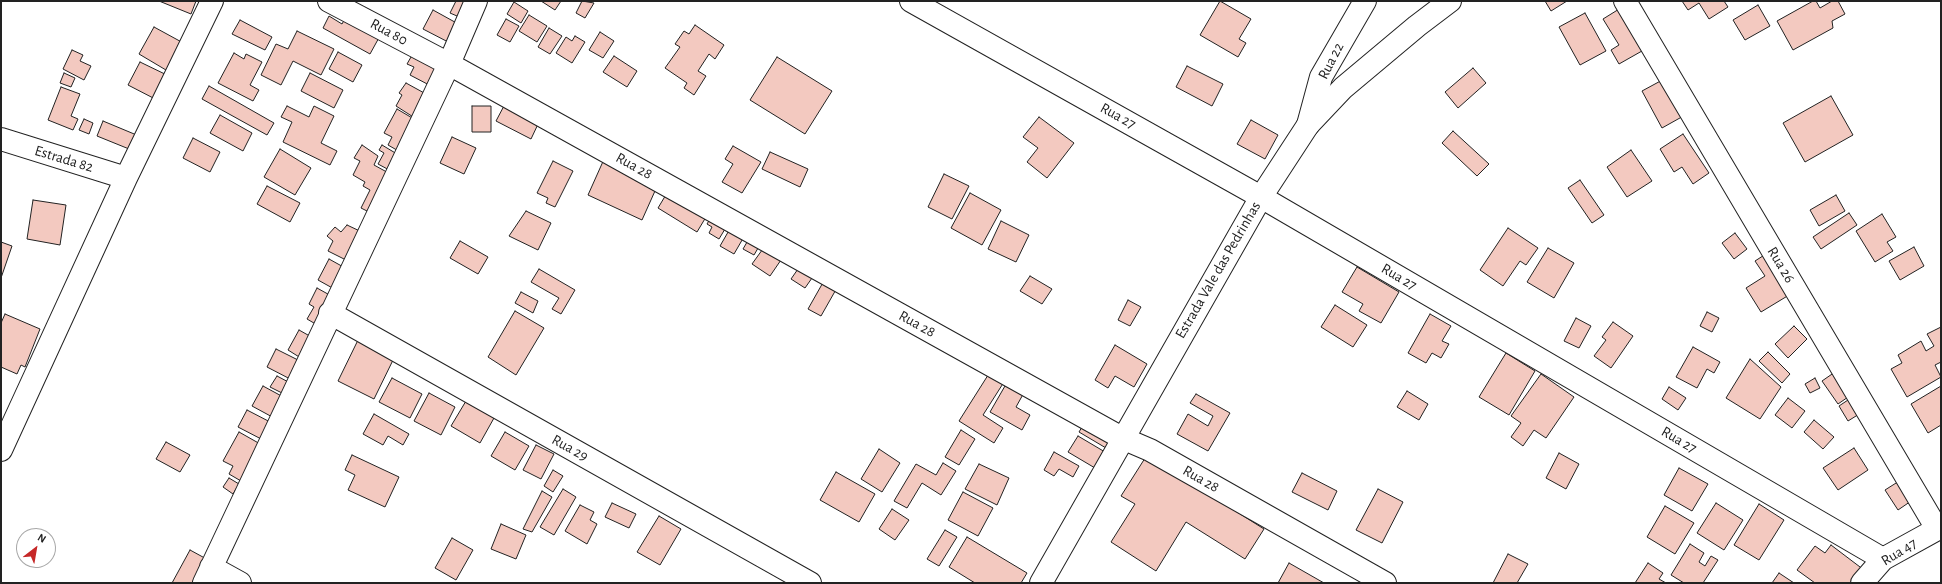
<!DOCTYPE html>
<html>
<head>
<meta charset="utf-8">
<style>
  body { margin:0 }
  #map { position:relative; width:1942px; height:584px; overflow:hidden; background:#fff; font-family:"Alegreya Sans",sans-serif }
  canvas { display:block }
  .frame { position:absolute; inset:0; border:2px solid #222; pointer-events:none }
  .north { position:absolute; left:16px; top:528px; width:40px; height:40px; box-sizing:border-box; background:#fff; border:1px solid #a7a7a7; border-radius:50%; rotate:31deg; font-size:11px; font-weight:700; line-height:16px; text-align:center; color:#222 }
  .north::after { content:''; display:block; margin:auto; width:14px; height:18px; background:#c62828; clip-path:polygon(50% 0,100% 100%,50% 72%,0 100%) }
</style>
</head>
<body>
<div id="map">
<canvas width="1942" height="584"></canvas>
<div class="frame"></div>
<div class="north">N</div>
</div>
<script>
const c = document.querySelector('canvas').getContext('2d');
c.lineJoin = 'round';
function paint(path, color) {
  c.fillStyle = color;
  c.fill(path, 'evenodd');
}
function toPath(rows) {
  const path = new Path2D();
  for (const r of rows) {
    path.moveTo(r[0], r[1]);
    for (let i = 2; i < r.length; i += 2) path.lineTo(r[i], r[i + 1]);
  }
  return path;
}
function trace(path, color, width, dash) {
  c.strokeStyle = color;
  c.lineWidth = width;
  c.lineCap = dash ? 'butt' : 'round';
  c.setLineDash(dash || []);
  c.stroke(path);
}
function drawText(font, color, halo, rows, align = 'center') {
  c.font = font + ' "Alegreya Sans",sans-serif';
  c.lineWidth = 3;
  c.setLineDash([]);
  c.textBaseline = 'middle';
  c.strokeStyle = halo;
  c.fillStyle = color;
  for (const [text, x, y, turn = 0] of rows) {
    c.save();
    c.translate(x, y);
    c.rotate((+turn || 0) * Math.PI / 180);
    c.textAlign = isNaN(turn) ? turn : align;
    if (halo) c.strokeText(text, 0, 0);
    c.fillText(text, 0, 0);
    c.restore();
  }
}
const building = toPath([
  [159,1,196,1,191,14,159,1],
  [456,1,472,1,464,19,450,13,456,1],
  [541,1,561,1,555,10,541,1],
  [582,1,594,3,585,18,576,13,582,1],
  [1220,1,1251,19,1239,39,1246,43,1238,57,1200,35,1220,1],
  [1545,1,1567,1,1551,11,1545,1],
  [1682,1,1724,1,1728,7,1709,19,1699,3,1688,10,1682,1],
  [1813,1,1816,1,1820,8,1832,1,1838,1,1845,14,1832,21,1833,28,1793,50,1777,21,1813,1],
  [514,2,528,11,521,23,507,14,514,2],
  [1758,5,1770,26,1745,40,1733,20,1758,5],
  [1624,6,1649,47,1619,64,1611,50,1619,45,1603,19,1624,6],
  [433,10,462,26,452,44,423,29,433,10],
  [1585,13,1606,51,1580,65,1559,27,1585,13],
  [347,15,381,34,370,54,323,28,329,16,342,24,347,15],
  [529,15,547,26,537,42,519,31,529,15],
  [506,19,519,26,510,42,497,35,506,19],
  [240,20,272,37,265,50,232,34,240,20],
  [695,25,724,45,715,59,709,54,698,71,706,76,694,95,684,88,687,83,665,68,680,47,675,44,684,31,689,34,695,25],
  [154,27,187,45,171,73,139,54,154,27],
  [549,28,562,36,550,54,538,47,549,28],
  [297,31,334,49,321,75,293,61,281,85,261,75,276,44,288,49,297,31],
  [600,32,614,41,603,58,589,50,600,32],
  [575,36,585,42,572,63,556,53,566,37,572,41,575,36],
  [72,50,83,55,80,61,91,66,84,80,63,69,72,50],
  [415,50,444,66,433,87,410,75,414,67,407,64,415,50],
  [338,52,362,65,353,82,329,69,338,52],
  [234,53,244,59,246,54,262,62,250,85,259,90,253,101,218,83,234,53],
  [614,56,637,71,627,87,603,72,614,56],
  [777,57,832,91,805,134,750,100,777,57],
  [140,62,171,77,159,101,128,85,140,62],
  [1187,66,1223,84,1212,106,1176,87,1187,66],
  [1473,68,1486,83,1458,108,1445,92,1473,68],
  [64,73,75,78,71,87,60,83,64,73],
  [310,73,343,90,334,108,301,91,310,73],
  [1666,78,1687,114,1662,128,1642,91,1666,78],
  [406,83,426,94,418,120,396,106,402,95,399,93,406,83],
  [209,86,274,123,267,135,202,99,209,86],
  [61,87,80,94,71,116,78,119,73,130,48,120,61,87],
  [1831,96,1853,135,1805,162,1783,123,1831,96],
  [505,104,539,122,531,139,496,121,505,104],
  [287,106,309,117,314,106,334,116,321,143,337,151,330,165,283,142,292,122,281,117,287,106],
  [472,106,491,106,491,132,472,132,472,106],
  [397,109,419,122,402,153,388,145,392,137,384,133,397,109],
  [220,115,252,133,243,151,210,133,220,115],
  [1039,117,1074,143,1047,178,1027,162,1038,148,1023,137,1039,117],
  [84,119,93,123,89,134,79,130,84,119],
  [1251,120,1278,135,1265,159,1237,144,1251,120],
  [103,121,139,136,134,151,97,136,103,121],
  [1453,131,1489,164,1477,176,1442,143,1453,131],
  [1683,134,1709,173,1693,184,1682,167,1674,172,1660,149,1683,134],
  [452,137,476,148,464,174,440,163,452,137],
  [193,138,220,152,210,172,183,158,193,138],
  [362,145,378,156,374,165,394,176,373,214,361,208,370,190,363,186,365,182,353,175,360,161,354,158,362,145],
  [382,145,402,157,393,172,378,164,384,153,379,150,382,145],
  [733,146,761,162,742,193,722,182,733,164,725,159,733,146],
  [280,149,311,168,295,195,264,177,280,149],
  [1631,150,1652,181,1627,197,1607,167,1631,150],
  [770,152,808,169,800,187,762,169,770,152],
  [605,157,659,182,642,220,588,195,605,157],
  [553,161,573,171,555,207,546,203,548,198,537,193,553,161],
  [944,174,969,186,952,219,928,207,944,174],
  [1580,180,1604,215,1592,223,1568,188,1580,180],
  [267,186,300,203,290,222,257,204,267,186],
  [667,193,706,217,697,232,658,208,667,193],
  [970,193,1001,210,982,245,951,228,970,193],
  [1836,195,1845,211,1819,226,1810,210,1836,195],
  [33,200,66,205,60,245,27,239,33,200],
  [526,211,551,223,538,250,509,236,526,211],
  [1849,213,1857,225,1821,249,1813,237,1849,213],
  [713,214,728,224,719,239,709,233,712,227,707,224,713,214],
  [1882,214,1896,237,1887,242,1893,251,1875,262,1856,231,1882,214],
  [1001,221,1029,235,1016,262,988,249,1001,221],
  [347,225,364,233,350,262,328,251,333,241,327,236,335,227,341,232,347,225],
  [731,227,745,235,734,254,720,246,731,227],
  [1508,228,1538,248,1526,265,1520,261,1503,286,1480,270,1508,228],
  [1735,233,1747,249,1734,259,1722,243,1735,233],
  [750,237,761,243,754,255,743,249,750,237],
  [460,241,488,257,478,274,450,258,460,241],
  [1,242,12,246,1,278,1,242],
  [765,246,783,257,770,276,752,264,765,246],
  [1914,247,1924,266,1900,280,1889,261,1914,247],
  [1548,248,1574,263,1554,298,1527,282,1548,248],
  [1769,252,1794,292,1761,312,1746,288,1765,276,1755,261,1769,252],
  [329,259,347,269,336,290,318,280,329,259],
  [1357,267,1399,292,1381,323,1359,311,1363,304,1342,292,1357,267],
  [539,269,575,290,561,314,552,309,559,298,531,282,539,269],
  [798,269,812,278,805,288,791,279,798,269],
  [1030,276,1052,289,1042,304,1020,291,1030,276],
  [825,279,838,286,821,316,808,309,825,279],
  [317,288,335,298,319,326,307,319,314,307,309,304,317,288],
  [521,292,538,301,533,313,515,303,521,292],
  [1128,300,1141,307,1130,326,1118,320,1128,300],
  [1335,305,1367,325,1353,347,1321,327,1335,305],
  [515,311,544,328,516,375,488,357,515,311],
  [1707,312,1719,318,1712,332,1700,326,1707,312],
  [5,314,40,329,25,367,21,365,17,374,1,367,1,323,5,314],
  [1430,314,1451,326,1442,341,1449,344,1441,358,1432,353,1426,363,1408,353,1430,314],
  [1576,318,1591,326,1579,348,1564,341,1576,318],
  [1613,322,1633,336,1611,368,1594,356,1606,340,1602,337,1613,322],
  [1794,326,1807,339,1788,358,1775,344,1794,326],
  [1941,327,1941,362,1935,365,1941,377,1907,397,1891,369,1902,363,1898,355,1921,341,1926,351,1934,346,1927,334,1941,327],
  [299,330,315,339,304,360,288,350,299,330],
  [359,338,395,356,374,399,338,381,359,338],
  [1115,345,1147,364,1134,387,1115,376,1108,388,1095,380,1115,345],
  [1693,347,1720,362,1714,373,1707,369,1697,388,1676,377,1693,347],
  [276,349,304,363,294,381,267,367,276,349],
  [1768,352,1790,374,1782,383,1759,361,1768,352],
  [1506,353,1535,371,1509,415,1479,397,1506,353],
  [1750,359,1781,387,1760,419,1726,398,1750,359],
  [990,372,1004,382,983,415,1003,428,994,443,959,421,990,372],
  [1835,372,1851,395,1838,404,1822,381,1835,372],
  [1541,374,1574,397,1546,438,1534,430,1523,446,1511,437,1521,423,1511,416,1541,374],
  [277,376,294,385,288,396,270,387,277,376],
  [392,378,422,394,410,418,379,402,392,378],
  [1815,378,1820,388,1810,393,1805,384,1815,378],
  [1009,379,1026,389,1016,407,1030,415,1022,430,990,412,1009,379],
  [263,386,287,399,276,419,252,406,263,386],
  [1941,386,1941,425,1928,433,1911,404,1941,386],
  [1669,387,1686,398,1678,410,1662,399,1669,387],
  [1407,391,1428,404,1419,420,1397,407,1407,391],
  [429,393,455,407,441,435,414,421,429,393],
  [1196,394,1230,413,1208,451,1177,434,1188,414,1208,426,1213,416,1190,403,1196,394],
  [1854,396,1864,411,1848,421,1839,406,1854,396],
  [1788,398,1805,411,1792,428,1775,415,1788,398],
  [466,401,494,418,480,443,451,426,466,401],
  [247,410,274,424,265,441,238,427,247,410],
  [374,414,409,434,403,445,388,436,383,445,363,434,374,414],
  [1814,420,1834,437,1823,449,1804,432,1814,420],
  [1085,422,1112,438,1106,448,1079,432,1085,422],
  [961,430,975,439,959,465,945,457,961,430],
  [239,432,262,445,241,481,229,474,233,466,223,461,239,432],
  [505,432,529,446,515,470,491,456,505,432],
  [1078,436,1105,452,1095,468,1068,452,1078,436],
  [166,442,190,455,180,472,156,459,166,442],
  [536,445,554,454,541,479,523,470,536,445],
  [1854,448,1868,470,1838,490,1823,468,1854,448],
  [879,449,900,463,882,492,861,479,879,449],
  [1054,452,1079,466,1073,477,1059,469,1054,476,1044,470,1054,452],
  [1559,453,1579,464,1566,489,1546,478,1559,453],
  [352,455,399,477,385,507,348,490,355,475,345,470,352,455],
  [1147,455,1264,529,1245,559,1186,522,1156,571,1111,542,1135,504,1121,496,1147,455],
  [943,463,956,471,941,495,922,483,907,508,894,501,916,464,936,475,943,463],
  [979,464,1009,478,997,505,965,489,979,464],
  [1679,468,1708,484,1692,511,1664,495,1679,468],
  [553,470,563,476,553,492,544,486,553,470],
  [836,472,875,494,859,522,820,500,836,472],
  [1302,473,1337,491,1328,510,1292,492,1302,473],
  [229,478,239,484,233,494,223,487,229,478],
  [1904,478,1917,497,1898,510,1885,490,1904,478],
  [563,489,576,497,554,535,540,527,563,489],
  [1378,489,1403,502,1382,543,1356,530,1378,489],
  [542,491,552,497,532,532,523,529,542,491],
  [963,492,993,508,978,536,948,520,963,492],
  [612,503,636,514,629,528,605,517,612,503],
  [1716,503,1743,520,1724,550,1697,533,1716,503],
  [1759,504,1784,520,1759,560,1734,545,1759,504],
  [580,505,594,512,590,520,597,524,587,544,565,531,580,505],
  [1665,506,1694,523,1675,554,1647,537,1665,506],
  [892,509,909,520,895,540,879,529,892,509],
  [659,516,681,529,660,565,637,552,659,516],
  [501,524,526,535,516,559,491,549,501,524],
  [945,530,957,537,939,566,927,559,945,530],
  [967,537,1027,573,1021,583,975,583,949,567,967,537],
  [452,538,473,550,456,580,435,568,452,538],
  [1690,544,1704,553,1699,562,1705,566,1711,556,1718,560,1703,583,1684,583,1671,575,1690,544],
  [1831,545,1864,570,1854,583,1815,583,1797,570,1815,546,1825,553,1831,545],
  [190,550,212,562,200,583,172,583,190,550],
  [1508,554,1528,564,1517,583,1493,583,1508,554],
  [1289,563,1324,583,1278,583,1289,563],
  [1648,563,1663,573,1659,579,1666,583,1635,583,1648,563],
  [1779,573,1794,583,1772,583,1779,573]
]);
const minor = toPath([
  [329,1,449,64,1122,438,1150,450,1385,583],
  [911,1,1261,197,1883,559],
  [1625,1,1937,529],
  [1308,125,1321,77,1365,1],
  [1,139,126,178],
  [330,313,810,583],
  [1,450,126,178,212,1],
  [211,567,240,583],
  [204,583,449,64,476,1],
  [1862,583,1883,559,1941,527]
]);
const major = toPath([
  [1041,583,1261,197,1308,125,1343,88,1417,26,1450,1]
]);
const streetNames = [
  ["Rua 80",389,32,28],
  ["Rua 22",1331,61,-63],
  ["Rua 27",1118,116,29],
  ["Estrada 82",64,159,17],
  ["Rua 28",634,166,29],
  ["Rua 26",1781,265,59],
  ["Estrada Vale das Pedrinhas",1218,270,-60],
  ["Rua 27",1399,277,30],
  ["Rua 28",917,324,29],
  ["Rua 27",1679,440,30],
  ["Rua 29",570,448,29],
  ["Rua 28",1201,479,30],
  ["Rua 47",1899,552,-32]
];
paint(building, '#f3c9c0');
trace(building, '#222', 1);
trace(minor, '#222', 24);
trace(major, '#222', 24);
trace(minor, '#fff', 22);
trace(major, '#fff', 22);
drawText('15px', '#222', '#fff', streetNames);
</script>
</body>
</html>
